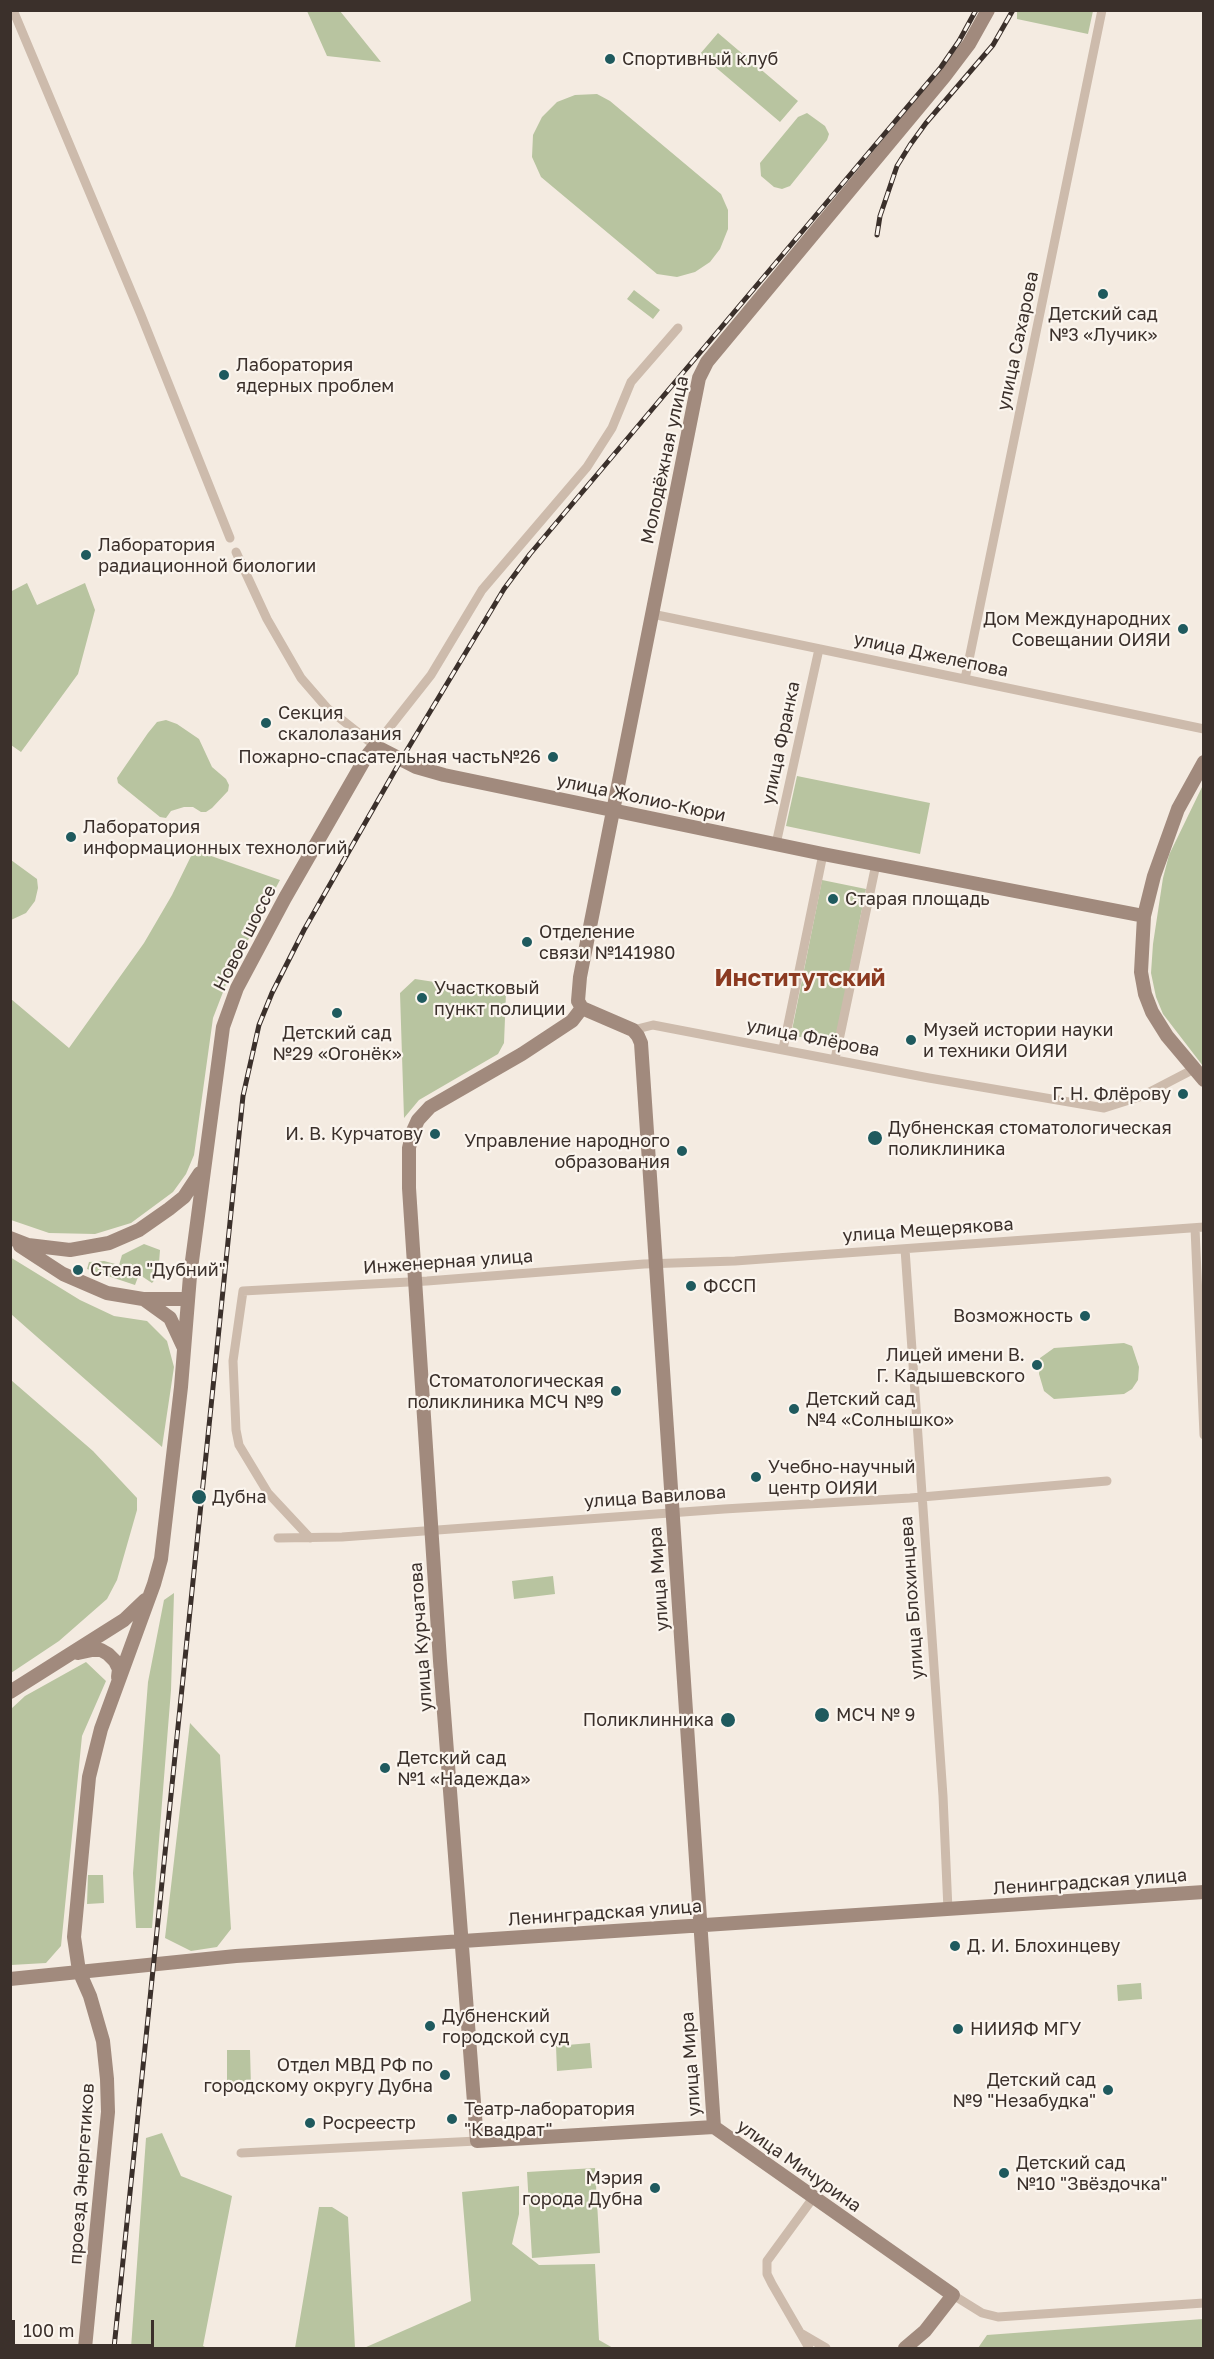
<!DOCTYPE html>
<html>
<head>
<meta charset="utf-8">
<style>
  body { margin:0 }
  #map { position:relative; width:1214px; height:2359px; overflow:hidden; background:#f4ebe1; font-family:"Golos Text",sans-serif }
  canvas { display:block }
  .frame { position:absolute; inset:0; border:12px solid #3b302b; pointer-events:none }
  .scale { position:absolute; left:12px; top:2320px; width:142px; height:27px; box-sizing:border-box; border:3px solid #3b302b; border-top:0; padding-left:8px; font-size:18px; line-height:21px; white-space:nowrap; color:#3b302b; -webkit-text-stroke:4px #fbf5ee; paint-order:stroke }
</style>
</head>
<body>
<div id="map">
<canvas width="1214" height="2359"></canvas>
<div class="frame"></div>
<div class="scale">100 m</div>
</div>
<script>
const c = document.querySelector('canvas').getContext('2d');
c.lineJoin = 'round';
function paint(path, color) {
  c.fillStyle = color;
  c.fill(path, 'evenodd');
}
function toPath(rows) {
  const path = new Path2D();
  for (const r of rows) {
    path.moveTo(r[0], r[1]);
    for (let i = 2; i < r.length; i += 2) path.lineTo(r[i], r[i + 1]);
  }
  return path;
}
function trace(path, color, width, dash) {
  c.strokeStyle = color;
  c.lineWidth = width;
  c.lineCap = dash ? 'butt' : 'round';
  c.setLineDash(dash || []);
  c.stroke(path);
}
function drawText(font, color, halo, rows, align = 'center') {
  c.font = font + ' "Golos Text",sans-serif';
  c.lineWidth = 4.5;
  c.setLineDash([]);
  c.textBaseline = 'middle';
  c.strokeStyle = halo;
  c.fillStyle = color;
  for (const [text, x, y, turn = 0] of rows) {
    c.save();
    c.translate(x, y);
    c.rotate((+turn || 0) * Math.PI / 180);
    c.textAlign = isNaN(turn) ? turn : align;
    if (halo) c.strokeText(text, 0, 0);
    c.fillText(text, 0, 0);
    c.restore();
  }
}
const green = toPath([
  [307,11,340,11,381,62,327,56],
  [1017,11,1017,10,1093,11,1088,34,1017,19],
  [718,33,798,101,780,122,700,54],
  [597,94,610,101,721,194,728,210,728,229,720,249,710,262,695,272,677,277,657,274,541,177,532,157,533,135,542,117,557,102,575,95],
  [807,113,825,126,829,134,827,140,790,186,782,189,774,187,761,176,760,163,798,117],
  [634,290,660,310,653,319,627,299],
  [27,583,37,605,85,583,95,610,78,674,21,752,11,745,10,592],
  [166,720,177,724,199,739,212,767,226,779,229,785,228,791,212,808,206,812,201,812,193,807,184,807,171,811,166,818,160,817,118,783,117,778,148,733,157,722],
  [797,776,930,803,920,854,786,826],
  [1203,785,1203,1066,1163,1014,1156,997,1151,973,1153,944,1163,878,1169,855],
  [194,850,280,880,230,974,213,1018,194,1155,186,1174,173,1192,131,1223,95,1234,49,1233,11,1220,11,999,69,1048,144,943,172,895],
  [11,860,37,879,38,888,35,901,26,913,11,920],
  [822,880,866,889,835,1044,791,1035],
  [415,979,506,993,504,1043,498,1054,419,1100,404,1118,400,993],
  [144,1244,160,1250,158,1276,152,1283,143,1277,138,1277,135,1285,87,1269,89,1262,104,1261,119,1265,122,1255],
  [10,1257,80,1300,114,1316,147,1321,167,1341,174,1367,162,1447,11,1314],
  [1124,1343,1132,1346,1139,1367,1138,1380,1132,1389,1124,1394,1054,1399,1044,1391,1039,1374,1040,1358,1054,1348],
  [11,1380,93,1451,137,1498,137,1510,117,1580,107,1599,59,1641,11,1673],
  [553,1576,555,1594,514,1599,512,1581],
  [174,1593,171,1690,152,1928,136,1928,133,1873,148,1682,164,1600],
  [86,1662,106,1681,82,1736,61,1946,46,1963,11,1965,11,1709,25,1696],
  [190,1723,220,1755,231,1929,217,1947,191,1951,165,1938],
  [88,1875,103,1875,104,1903,87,1904],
  [1141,1983,1142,1999,1118,2001,1117,1985],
  [590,2043,592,2068,557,2071,556,2046],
  [250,2050,251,2087,227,2087,227,2050],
  [162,2133,181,2176,232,2196,203,2346,207,2348,131,2348,146,2138],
  [595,2168,600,2253,532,2258,527,2172],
  [519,2186,519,2214,512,2244,539,2265,595,2264,599,2340,613,2348,364,2348,471,2301,462,2192],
  [319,2207,332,2207,348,2217,355,2348,295,2348],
  [1203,2319,1203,2348,978,2348,987,2335]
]);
const street = toPath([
  [13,10,141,315,230,538],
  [236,552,267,619,301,678,327,708,375,746,431,675,482,590,587,467,612,428,631,382,678,328],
  [652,614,1204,729],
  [965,679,1102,10],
  [776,844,819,649],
  [633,1030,653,1025,929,1078,1104,1108,1142,1096,1194,1069],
  [783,1049,823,854],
  [835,1059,876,864],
  [1195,1228,1204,1435],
  [905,1249,943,1796,948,1910],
  [278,1538,342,1537,724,1509,910,1498,1107,1481],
  [310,1538,268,1493,239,1445,236,1430,233,1361,243,1291,427,1281,644,1264,735,1261,1204,1227],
  [241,2153,477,2141],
  [953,2295,982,2313,998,2317,1204,2303],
  [802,2334,826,2348],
  [809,2348,772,2284,767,2274,767,2261,813,2198]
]);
const secondary = toPath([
  [1204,762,1178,809,1154,876,1144,916,1141,972,1145,994,1152,1012,1167,1036,1204,1080],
  [582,1008,572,1021,522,1054,430,1107,418,1120,413,1131,409,1148,409,1188,440,1661,477,2141,714,2127,953,2295,925,2331,905,2348],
  [582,1008,633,1030,638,1036,641,1043,714,2127],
  [582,1008,578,1001,580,977,699,378,707,362,944,77,969,44,988,10],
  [10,1238,28,1245,70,1250,109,1243,139,1230,169,1209,184,1197,200,1173],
  [20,1246,63,1274,107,1293,143,1299,188,1299],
  [145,1300,170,1318,183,1346],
  [78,1653,92,1650,101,1650,108,1654,115,1661,119,1669,118,1677],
  [10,1692,124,1620,145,1600],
  [10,1979,236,1956,1204,1892],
  [85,2348,108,2112,107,2079,103,2041,90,1996,79,1971,74,1937,89,1777,101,1729,154,1584,161,1559,181,1387,190,1276,223,1027,237,988,285,898,366,757,375,746,416,767,444,775,823,854,1144,916]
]);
const rail = toPath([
  [877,235,880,216,897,166,910,145,926,123,993,45,1013,10],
  [114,2348,243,1096,259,1025,272,993,304,930,401,760,504,589,530,554,941,67,959,41,976,10]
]);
const markers = [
  [610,59,6,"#1f5a5e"],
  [1103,294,6,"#1f5a5e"],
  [224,375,6,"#1f5a5e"],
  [86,555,6,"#1f5a5e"],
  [1183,629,6,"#1f5a5e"],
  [266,723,6,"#1f5a5e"],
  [553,757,6,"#1f5a5e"],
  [71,837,6,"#1f5a5e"],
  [833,899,6,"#1f5a5e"],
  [527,942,6,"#1f5a5e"],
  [422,998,6,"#1f5a5e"],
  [337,1013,6,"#1f5a5e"],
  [911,1040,6,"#1f5a5e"],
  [1183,1094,6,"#1f5a5e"],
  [435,1134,6,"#1f5a5e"],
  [875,1138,8,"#1f5a5e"],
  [682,1151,6,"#1f5a5e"],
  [78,1270,6,"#1f5a5e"],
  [691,1286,6,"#1f5a5e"],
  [1085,1316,6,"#1f5a5e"],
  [1037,1365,6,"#1f5a5e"],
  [616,1391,6,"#1f5a5e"],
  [794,1409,6,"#1f5a5e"],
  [756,1477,6,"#1f5a5e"],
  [199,1497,8,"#1f5a5e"],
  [822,1715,8,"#1f5a5e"],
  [728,1720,8,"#1f5a5e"],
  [385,1768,6,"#1f5a5e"],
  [955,1946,6,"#1f5a5e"],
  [430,2026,6,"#1f5a5e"],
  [958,2029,6,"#1f5a5e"],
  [445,2075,6,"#1f5a5e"],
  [1108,2090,6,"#1f5a5e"],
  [452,2119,6,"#1f5a5e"],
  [310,2123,6,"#1f5a5e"],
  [1004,2173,6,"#1f5a5e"],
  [655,2188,6,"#1f5a5e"]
];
const poiNames = [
  ["Спортивный клуб",622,59],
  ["Детский сад",1103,314,"center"],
  ["№3 «Лучик»",1103,335,"center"],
  ["Лаборатория",236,365],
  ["ядерных проблем",236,386],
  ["Лаборатория",98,545],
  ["радиационной биологии",98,566],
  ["Дом Международних",1171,619,"right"],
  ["Совещании ОИЯИ",1171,640,"right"],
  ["Секция",278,713],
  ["скалолазания",278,734],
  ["Пожарно-спасательная часть№26",541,757,"right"],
  ["Лаборатория",83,827],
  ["информационных технологий",83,848],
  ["Старая площадь",845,899],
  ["Отделение",539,932],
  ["связи №141980",539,953],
  ["Участковый",434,988],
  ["пункт полиции",434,1009],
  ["Музей истории науки",923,1030],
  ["и техники ОИЯИ",923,1051],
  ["Детский сад",337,1033,"center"],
  ["№29 «Огонёк»",337,1054,"center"],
  ["Г. Н. Флёрову",1171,1094,"right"],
  ["Дубненская стоматологическая",888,1128],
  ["поликлиника",888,1149],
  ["И. В. Курчатову",423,1134,"right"],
  ["Управление народного",670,1141,"right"],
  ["образования",670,1162,"right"],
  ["Стела \"Дубний\"",90,1270],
  ["ФССП",703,1286],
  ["Возможность",1073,1316,"right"],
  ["Лицей имени В.",1025,1355,"right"],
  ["Г. Кадышевского",1025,1376,"right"],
  ["Стоматологическая",604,1381,"right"],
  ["поликлиника МСЧ №9",604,1402,"right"],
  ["Детский сад",806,1399],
  ["№4 «Солнышко»",806,1420],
  ["Учебно-научный",768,1467],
  ["центр ОИЯИ",768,1488],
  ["Дубна",212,1497],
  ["МСЧ № 9",836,1715],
  ["Поликлинника",714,1720,"right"],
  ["Детский сад",397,1758],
  ["№1 «Надежда»",397,1779],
  ["Д. И. Блохинцеву",967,1946],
  ["Дубненский",442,2016],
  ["городской суд",442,2037],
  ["НИИЯФ МГУ",970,2029],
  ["Отдел МВД РФ по",433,2065,"right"],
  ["городскому округу Дубна",433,2086,"right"],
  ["Детский сад",1096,2080,"right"],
  ["№9 \"Незабудка\"",1096,2101,"right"],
  ["Театр-лаборатория",464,2109],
  ["\"Квадрат\"",464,2130],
  ["Росреестр",322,2123],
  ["Детский сад",1016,2163],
  ["№10 \"Звёздочка\"",1016,2184],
  ["Мэрия",643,2178,"right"],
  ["города Дубна",643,2199,"right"]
];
const streetNames = [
  ["улица Сахарова",1018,341,-78],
  ["Молодёжная улица",665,460,-78],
  ["улица Джелепова",931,655,12],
  ["улица Франка",781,743,-78],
  ["улица Жолио-Кюри",641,798,12],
  ["Новое шоссе",245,938,-63],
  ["улица Флёрова",813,1038,11],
  ["улица Мещерякова",928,1230,-4],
  ["Инженерная улица",448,1262,-4],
  ["улица Вавилова",655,1497,-4],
  ["улица Мира",659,1579,-94],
  ["улица Блохинцева",912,1598,-94],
  ["улица Курчатова",421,1637,-94],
  ["Ленинградская улица",1090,1882,-4],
  ["Ленинградская улица",605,1913,-4],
  ["улица Мира",691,2064,-94],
  ["улица Мичурина",799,2166,35],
  ["проезд Энергетиков",82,2174,-86]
];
const districtNames = [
  ["Институтский",800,978]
];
paint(green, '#b8c4a0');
trace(street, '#cdbbac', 9);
trace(secondary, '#a18a7d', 14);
trace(rail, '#3b302b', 5);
trace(rail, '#fbf5ee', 3, [9]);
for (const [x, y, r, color] of markers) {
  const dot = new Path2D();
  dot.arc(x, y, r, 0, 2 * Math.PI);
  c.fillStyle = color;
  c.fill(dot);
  trace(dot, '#fbf5ee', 2);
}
drawText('18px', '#3b302b', '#fbf5ee', poiNames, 'left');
drawText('18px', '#3b302b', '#fbf5ee', streetNames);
drawText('bold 24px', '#8c3b22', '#fbf5ee', districtNames);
</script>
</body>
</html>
